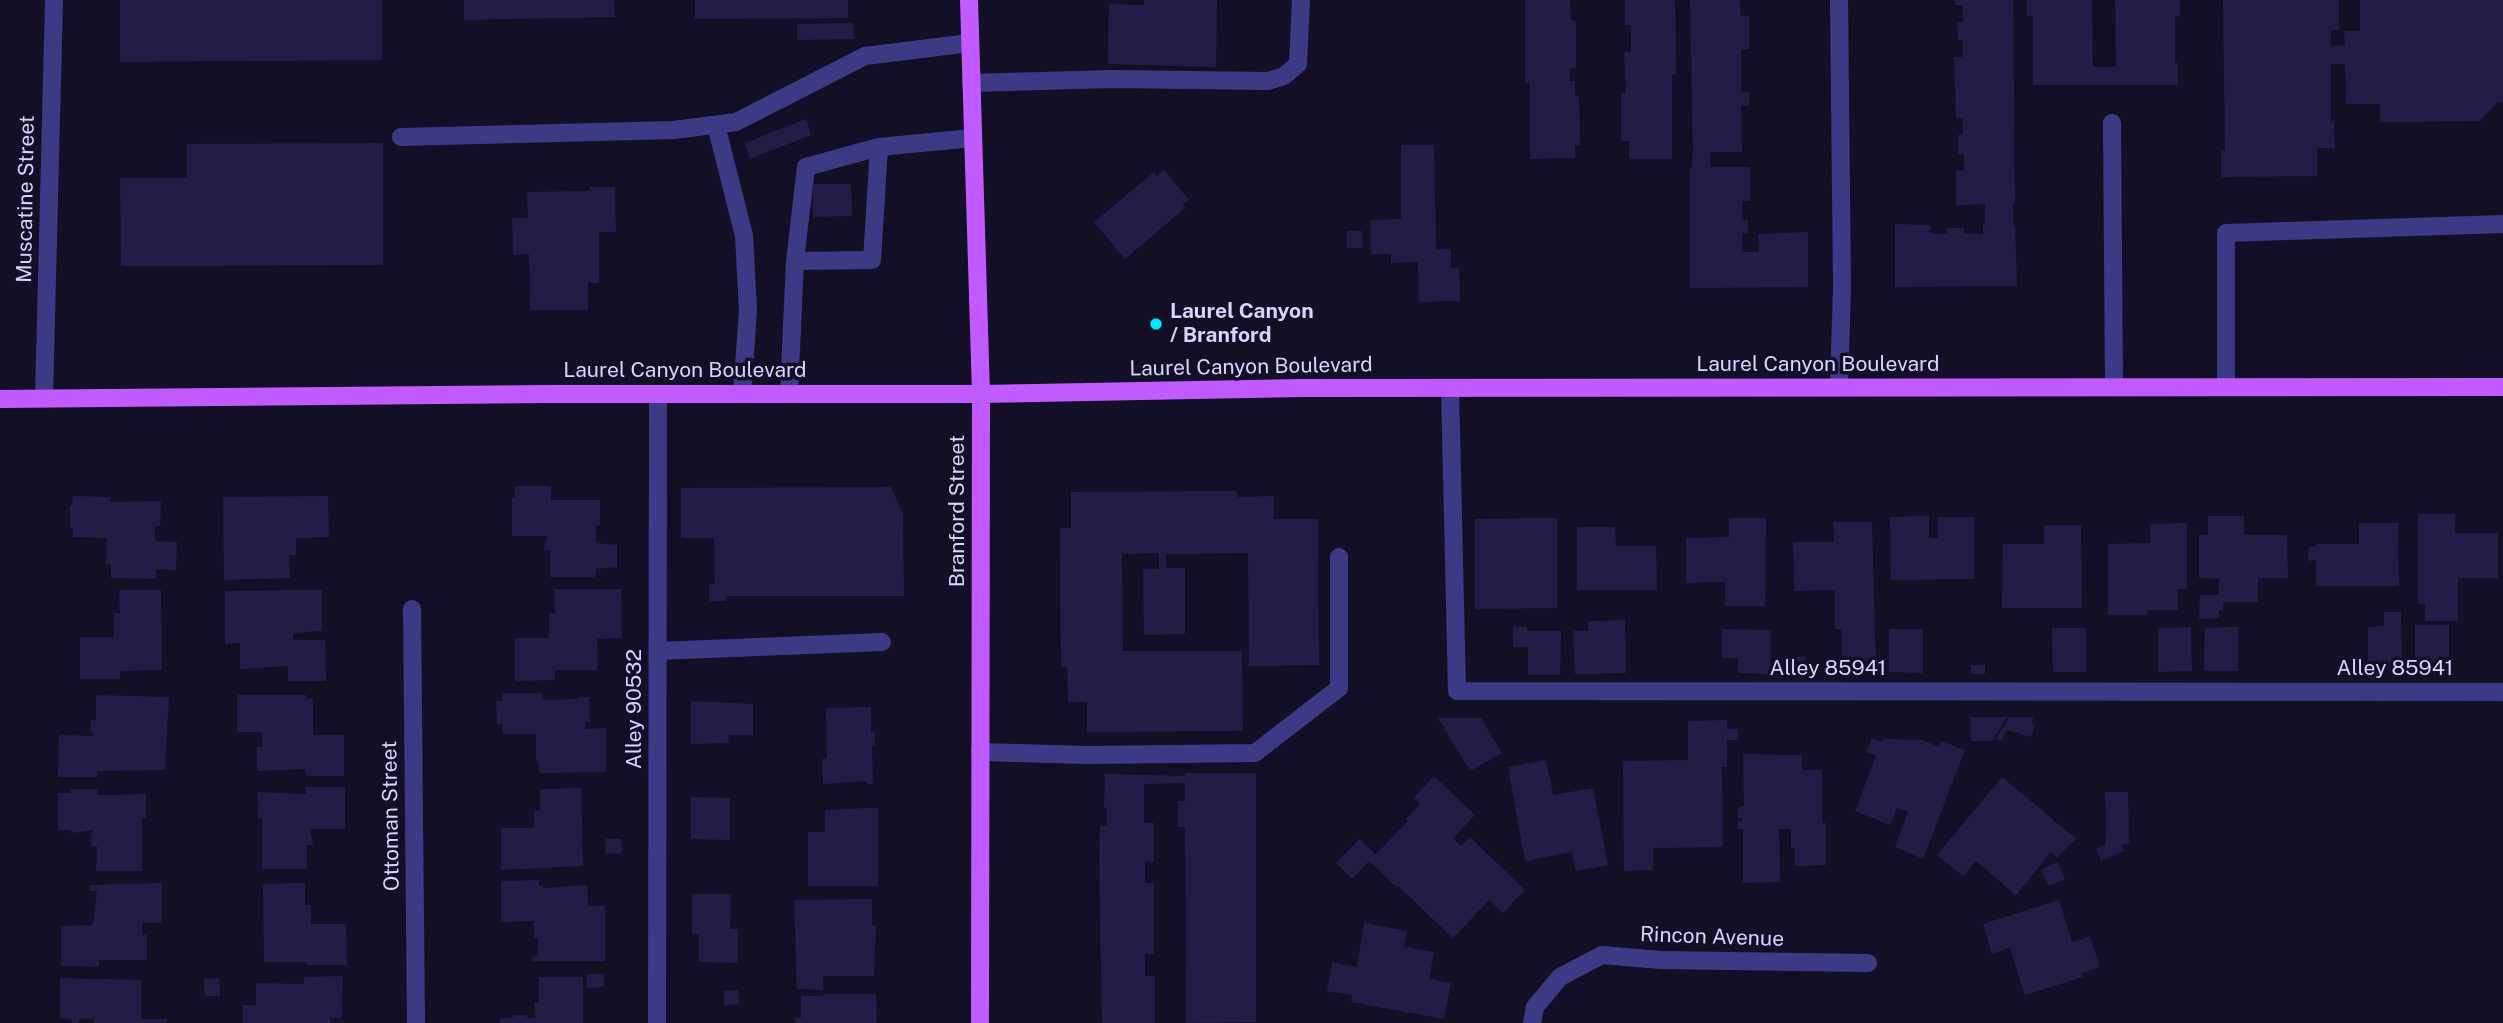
<!DOCTYPE html>
<html>
<head>
<meta charset="utf-8">
<style>
  body { margin:0 }
  canvas { display:block; background:#130f26 }
</style>
</head>
<body>
<canvas width="2503" height="1023"></canvas>
<script>
const c = document.querySelector('canvas').getContext('2d');
c.lineJoin = 'round';
function paint(path, color) {
  c.fillStyle = color;
  c.fill(path, 'evenodd');
}
function toPath(rows) {
  const path = new Path2D();
  for (const r of rows) {
    path.moveTo(r[0], r[1]);
    for (let i = 2; i < r.length; i += 2) path.lineTo(r[i], r[i + 1]);
  }
  return path;
}
function trace(path, color, width, dash) {
  c.strokeStyle = color;
  c.lineWidth = width;
  c.lineCap = dash ? 'butt' : 'round';
  c.setLineDash(dash || []);
  c.stroke(path);
}
function drawText(font, color, halo, rows, align = 'center') {
  c.font = font + ' "Public Sans",sans-serif';
  c.lineWidth = 7;
  c.setLineDash([]);
  c.textBaseline = 'middle';
  c.strokeStyle = halo;
  c.fillStyle = color;
  for (const [text, x, y, turn = 0] of rows) {
    c.save();
    c.translate(x, y);
    c.rotate((+turn || 0) * Math.PI / 180);
    c.textAlign = isNaN(turn) ? turn : align;
    if (halo) c.strokeText(text, 0, 0);
    c.fillText(text, 0, 0);
    c.restore();
  }
}
const building = toPath([
  [120,0,382,0,382,60,120,62],
  [464,0,614,0,615,17,464,20],
  [695,0,848,0,848,18,695,19],
  [1144,0,1217,0,1216,67,1108,64,1109,4,1144,5],
  [1525,0,1570,0,1571,20,1576,21,1576,68,1570,68,1570,81,1575,81,1575,96,1579,96,1580,145,1575,145,1575,158,1530,159,1530,83,1525,83],
  [1625,0,1675,0,1676,75,1672,75,1672,159,1629,159,1629,141,1621,141,1621,93,1626,93,1624,52,1631,52,1631,25,1625,25],
  [1690,0,1740,0,1741,16,1749,16,1749,49,1741,49,1741,91,1749,92,1749,106,1741,105,1742,152,1710,152,1710,167,1750,167,1750,201,1742,201,1742,220,1748,220,1748,233,1742,233,1742,252,1759,252,1758,234,1808,232,1808,287,1690,288,1690,168,1692,167,1693,152],
  [1955,0,2013,0,2015,204,2013,204,2013,225,2015,225,2017,286,1895,287,1895,224,1931,225,1930,233,1947,234,1947,228,1964,228,1964,233,1983,234,1983,225,1985,225,1985,204,1956,205,1956,171,1964,171,1964,154,1958,154,1958,135,1963,135,1963,118,1956,118,1954,57,1963,57,1963,40,1958,40,1957,22,1963,22,1963,5,1955,5],
  [2027,0,2092,0,2093,67,2116,67,2115,0,2180,0,2180,16,2175,17,2175,63,2178,63,2178,85,2033,85,2033,16,2027,16],
  [2223,0,2339,0,2339,30,2331,30,2331,46,2345,45,2344,31,2360,31,2360,0,2503,0,2503,103,2497,102,2480,121,2380,122,2380,104,2346,104,2345,64,2331,64,2331,121,2334,121,2335,148,2317,148,2317,176,2221,177,2221,151,2225,151],
  [853,23,854,39,797,40,797,24],
  [806,119,811,135,750,159,745,143],
  [383,143,383,265,121,266,120,178,187,178,187,144],
  [1401,145,1434,145,1436,249,1451,249,1451,268,1459,268,1460,301,1419,302,1418,262,1391,263,1391,254,1371,254,1370,220,1401,219],
  [1164,170,1189,200,1182,205,1185,208,1125,259,1094,222,1154,172,1157,176],
  [813,184,851,184,852,216,813,217],
  [590,187,615,187,616,232,599,232,599,283,588,283,588,310,530,310,529,254,513,255,512,218,528,218,527,192,590,191],
  [1347,231,1362,231,1363,248,1347,248],
  [515,486,551,486,551,500,600,500,600,525,596,525,596,543,617,545,617,567,596,569,595,577,550,577,550,550,544,551,545,539,547,539,547,536,512,536,512,498,515,498],
  [891,487,903,514,904,596,726,596,726,601,709,601,709,584,715,584,714,538,681,538,681,488],
  [1237,491,1237,497,1274,496,1274,519,1318,519,1319,665,1249,666,1248,553,1166,554,1166,568,1185,568,1185,634,1144,635,1143,569,1159,569,1159,553,1122,554,1123,651,1242,651,1243,731,1087,732,1087,702,1068,702,1067,667,1061,667,1060,528,1071,528,1071,492],
  [73,496,111,497,111,502,161,501,160,526,155,526,155,541,177,542,176,570,156,569,156,579,111,578,111,564,106,564,107,538,73,537,73,528,70,528,70,505,72,506],
  [328,496,329,537,296,538,296,555,289,555,290,578,224,580,223,497],
  [2418,514,2455,514,2455,533,2498,533,2498,578,2458,578,2458,621,2425,621,2425,604,2418,604],
  [1929,516,1929,538,1938,538,1938,517,1974,517,1974,579,1891,580,1890,517],
  [2208,516,2244,516,2244,535,2287,535,2288,578,2258,578,2258,602,2223,602,2223,610,2219,610,2219,618,2199,619,2200,595,2219,595,2219,579,2199,578,2199,535,2208,535],
  [1557,518,1557,608,1475,609,1475,519],
  [1729,518,1766,518,1765,606,1725,606,1725,582,1686,583,1686,538,1729,537],
  [1833,522,1872,522,1876,672,1842,673,1842,629,1835,629,1835,590,1794,591,1793,542,1834,542],
  [2187,523,2187,589,2178,589,2178,610,2147,610,2147,615,2108,615,2108,544,2150,543,2150,524],
  [2359,523,2398,523,2399,586,2316,586,2316,560,2308,561,2309,547,2316,547,2316,544,2359,544],
  [2044,525,2081,525,2082,608,2002,608,2003,544,2044,544],
  [1577,527,1615,527,1616,546,1656,546,1657,590,1577,590],
  [554,589,621,589,622,638,597,639,598,670,555,670,555,680,515,681,515,638,549,638,549,613,555,613],
  [119,590,161,590,162,670,120,671,120,679,80,679,80,637,114,637,114,613,120,613],
  [322,590,322,631,293,633,293,640,325,640,326,681,288,681,288,666,240,669,240,643,225,644,225,591],
  [2384,612,2401,612,2402,670,2368,670,2368,627,2384,626],
  [1625,620,1626,673,1575,674,1573,631,1589,631,1588,621],
  [2415,625,2449,625,2449,669,2415,669],
  [1513,626,1527,627,1527,631,1561,631,1560,675,1528,675,1528,647,1513,647],
  [2191,627,2192,671,2158,672,2158,628],
  [2238,627,2238,671,2204,671,2205,628],
  [2052,628,2086,628,2086,672,2053,672],
  [1722,629,1771,630,1770,674,1738,673,1738,658,1722,658],
  [1889,629,1923,629,1923,673,1889,672],
  [1805,656,1806,674,1783,676,1782,658],
  [1971,665,1985,665,1985,674,1971,674],
  [502,693,541,693,544,700,578,699,578,697,589,697,590,722,585,722,585,729,606,728,606,772,539,773,538,761,536,761,536,734,503,734,502,724,497,724,496,701,502,701],
  [96,695,169,697,165,770,97,771,97,777,58,777,59,735,94,736,94,733,91,732,91,720,96,720],
  [237,695,306,695,306,699,313,698,313,735,344,735,344,776,306,776,305,769,257,771,257,747,262,747,262,732,237,732],
  [691,701,753,704,753,735,728,735,729,743,691,744],
  [871,707,871,732,875,732,875,745,872,745,873,784,867,784,867,781,823,784,822,759,827,759,826,708],
  [1970,717,2007,717,1992,741,1971,741],
  [2009,717,2033,717,2032,724,2035,725,2031,737,2007,730,2001,741,1996,739],
  [1438,718,1481,718,1502,753,1470,771],
  [1727,720,1727,729,1738,729,1738,740,1727,740,1727,767,1722,767,1723,847,1653,848,1653,870,1624,871,1623,761,1688,760,1688,721],
  [1872,738,1882,742,1883,739,1923,740,1939,747,1941,741,1965,750,1923,859,1895,847,1908,812,1897,808,1890,825,1855,811,1876,756,1866,752],
  [1743,754,1802,755,1802,770,1822,770,1822,823,1826,823,1826,865,1795,866,1795,848,1791,848,1791,829,1779,829,1780,882,1743,883,1743,829,1738,829,1738,821,1742,821,1742,818,1738,818,1738,807,1744,806],
  [1546,760,1553,795,1593,788,1608,865,1576,871,1572,852,1525,861,1508,767],
  [1185,773,1256,773,1256,1022,1186,1023,1185,827,1178,827,1178,801,1185,801,1185,783,1144,784,1144,823,1154,823,1154,862,1145,861,1145,883,1154,883,1154,954,1145,954,1145,976,1155,976,1155,1023,1102,1023,1099,856,1100,826,1107,825,1107,809,1104,808,1105,774,1185,776],
  [1434,776,1475,815,1453,838,1461,846,1470,837,1525,890,1503,913,1489,900,1453,938,1398,886,1396,887,1369,861,1352,879,1336,863,1359,839,1376,854,1408,821,1406,819,1420,804,1414,798],
  [2002,777,2076,839,2057,857,2051,852,2016,895,1976,861,1963,876,1937,855],
  [306,787,345,787,345,829,310,829,313,845,307,845,307,869,262,869,262,818,258,818,257,792,306,794],
  [581,788,583,866,501,870,501,828,534,828,534,811,540,811,540,789],
  [71,789,98,789,98,795,146,794,146,818,142,818,142,871,96,871,97,846,91,846,91,833,93,833,93,830,71,833,71,830,58,830,58,793,71,793],
  [2105,792,2128,792,2129,844,2121,844,2124,851,2101,861,2096,849,2106,844],
  [691,797,730,798,730,840,691,839],
  [867,808,878,808,878,886,808,886,808,832,825,832,825,810],
  [605,839,621,839,622,853,606,854],
  [2057,862,2065,879,2049,886,2041,870],
  [539,880,539,886,543,886,543,888,587,885,588,906,605,906,605,961,532,961,532,957,538,956,538,938,534,938,534,921,501,922,501,881],
  [162,883,162,923,142,923,142,935,147,935,147,960,99,960,99,967,61,966,61,926,93,925,97,891,90,891,90,885],
  [305,883,305,905,311,905,311,924,346,924,347,965,307,965,307,962,264,962,263,884],
  [692,894,731,894,730,929,738,929,738,963,699,962,699,934,692,934],
  [872,899,872,925,876,925,874,976,823,976,823,990,797,989,794,900],
  [2059,900,2072,942,2090,936,2100,967,2081,973,2083,977,2025,995,2010,948,1992,954,1983,924],
  [1364,923,1407,931,1404,947,1434,952,1429,979,1451,983,1444,1019,1351,1002,1352,995,1327,991,1332,962,1357,967],
  [587,974,604,974,604,987,587,988],
  [343,976,342,1018,330,1018,330,1023,243,1023,243,1005,256,1005,256,983,304,984,304,977],
  [539,977,583,977,583,1023,500,1023,500,1018,513,1018,513,1015,527,1015,527,1018,535,1018,534,1003,539,1003],
  [60,978,141,980,141,1019,167,1019,167,1023,94,1023,94,1018,79,1019,79,1023,72,1023,71,1019,60,1018],
  [219,978,220,996,205,996,204,979],
  [738,990,739,1004,724,1005,724,991],
  [823,994,876,994,877,1023,795,1023,795,1018,801,1018,801,996,823,996]
]);
const minor = toPath([
  [1839,0,1842,287,1839,387],
  [971,83,1111,79,1268,81,1284,76,1298,64,1301,0],
  [2112,123,2114,387],
  [716,125,744,236,748,310,742,394],
  [401,137,674,130,736,122,865,56,970,43],
  [795,261,872,260,879,147,973,138],
  [2226,387,2226,233,2503,224],
  [1450,388,1457,691,2503,692],
  [789,394,795,261,806,167,879,147],
  [44,398,54,0],
  [412,609,416,1023],
  [658,651,882,642],
  [980,752,1088,755,1255,753,1339,688,1339,557],
  [657,1023,658,394],
  [1532,1023,1535,1007,1560,977,1602,955,1661,960,1868,963]
]);
const major = toPath([
  [969,0,981,394,980,1023],
  [0,399,549,394,981,394,1302,388,2503,387]
]);
const markers = [
  [1156,324,7,"#00e5ff"]
];
const streetNames = [
  ["Muscatine Street",26,199,-89],
  ["Laurel Canyon Boulevard",1818,365],
  ["Laurel Canyon Boulevard",1251,367,-1],
  ["Laurel Canyon Boulevard",685,371],
  ["Branford Street",958,511,-90],
  ["Alley 85941",1828,669],
  ["Alley 85941",2395,669],
  ["Alley 90532",635,709,-90],
  ["Ottoman Street",391,816,-91],
  ["Rincon Avenue",1712,937,2]
];
const poiNames = [
  ["Laurel Canyon",1170,312],
  ["/ Branford",1170,336]
];
paint(building, '#241b47');
trace(minor, '#3d3a85', 18);
trace(major, '#c25bff', 18);
for (const [x, y, r, color] of markers) {
  const dot = new Path2D();
  dot.arc(x, y, r, 0, 2 * Math.PI);
  c.fillStyle = color;
  c.fill(dot);
  trace(dot, '#130f26', 2.5);
}
drawText('21px', '#d9d4ff', '#130f26', streetNames);
drawText('bold 21px', '#d9d4ff', '#130f26', poiNames, 'left');
</script>
</body>
</html>
